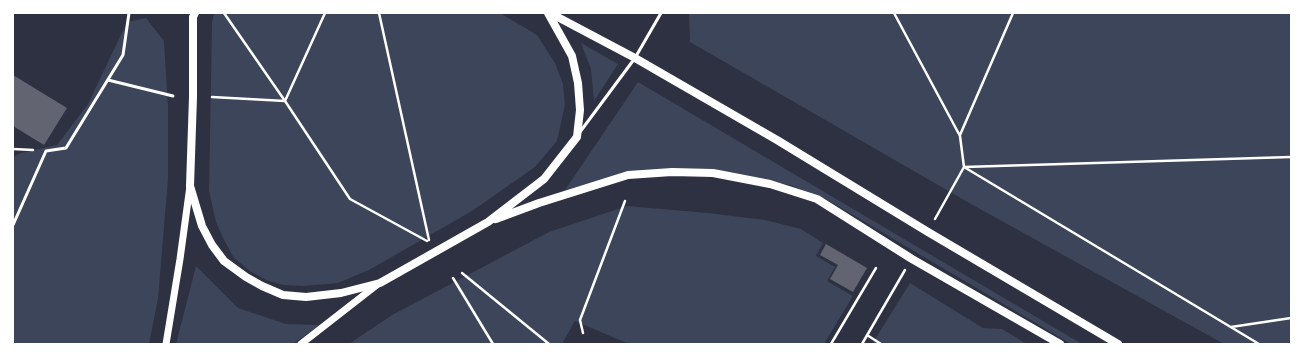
<!DOCTYPE html>
<html>
<head>
<meta charset="utf-8">
<style>
  body { margin:0 }
  #map { position:relative; width:1304px; height:357px; overflow:hidden; background:#2d3142; font-family:Arial,sans-serif }
  canvas { display:block }
  .frame { position:absolute; inset:0; border:14px solid #fff; pointer-events:none }
</style>
</head>
<body>
<div id="map">
<canvas width="1304" height="357"></canvas>
<div class="frame"></div>
</div>
<script>
const c = document.querySelector('canvas').getContext('2d');
c.lineJoin = 'round';
function paint(path, color) {
  c.fillStyle = color;
  c.fill(path, 'evenodd');
}
function toPath(rows) {
  const path = new Path2D();
  for (const r of rows) {
    path.moveTo(r[0], r[1]);
    for (let i = 2; i < r.length; i += 2) path.lineTo(r[i], r[i + 1]);
  }
  return path;
}
function trace(path, color, width, dash) {
  c.strokeStyle = color;
  c.lineWidth = width;
  c.lineCap = dash ? 'butt' : 'round';
  c.setLineDash(dash || []);
  c.stroke(path);
}
const green = toPath([
  [214,13,500,13,537,35,555,63,563,84,565,105,557,141,535,167,472,211,369,270,338,283,304,286,283,285,266,280,250,271,234,258,224,240,216,222,209,191,212,23],
  [689,13,1291,13,1291,344,1224,344,971,204,690,42],
  [146,18,164,41,168,106,168,179,158,299,149,344,13,344,13,157,21,153,57,145,88,104,127,22],
  [581,43,618,64,594,101,591,69],
  [638,82,1082,344,1071,344,826,199,790,185,740,175,643,171,565,190],
  [627,206,708,213,765,220,801,229,823,243,816,256,835,267,827,281,853,296,824,344,629,344,575,321,562,344,349,344,392,315,549,232],
  [196,266,238,308,286,324,320,325,293,344,176,344],
  [910,283,983,328,1002,329,1027,344,872,344]
]);
const building = toPath([
  [13,75,67,108,44,145,13,126],
  [826,244,867,268,853,292,830,279,838,265,820,255]
]);
const path = toPath([
  [224,13,285,101,325,13],
  [379,13,429,240],
  [894,13,960,136,964,167,935,219],
  [212,97,285,101,350,199,427,241],
  [960,135,1013,13],
  [13,149,33,150],
  [964,167,1259,344],
  [964,167,1291,157],
  [462,273,549,344],
  [453,278,493,344],
  [1231,327,1291,318],
  [583,333,580,320,625,201],
  [867,335,881,344],
  [831,344,876,268],
  [862,344,905,270]
]);
const service = toPath([
  [108,80,173,96],
  [580,132,635,58,661,13],
  [13,225,46,151,66,148,123,55,129,13]
]);
const tertiary = toPath([
  [166,344,180,259,190,186],
  [301,344,378,284]
]);
const secondary = toPath([
  [195,13,193,17,193,97,190,186,202,226,212,245,224,261,246,277,262,286,283,295,306,297,341,293,380,283,488,222,544,179,577,137,580,110,578,83,572,56,548,13],
  [550,13,635,58,777,140,928,232,1118,344],
  [496,219,539,203,628,175,672,172,713,173,770,184,817,199,912,259,1060,344]
]);
paint(green, '#3c4559');
paint(building, '#626471');
trace(path, '#fff', 2.5);
trace(service, '#fff', 3);
trace(tertiary, '#fff', 7);
trace(secondary, '#fff', 8);
</script>
</body>
</html>
